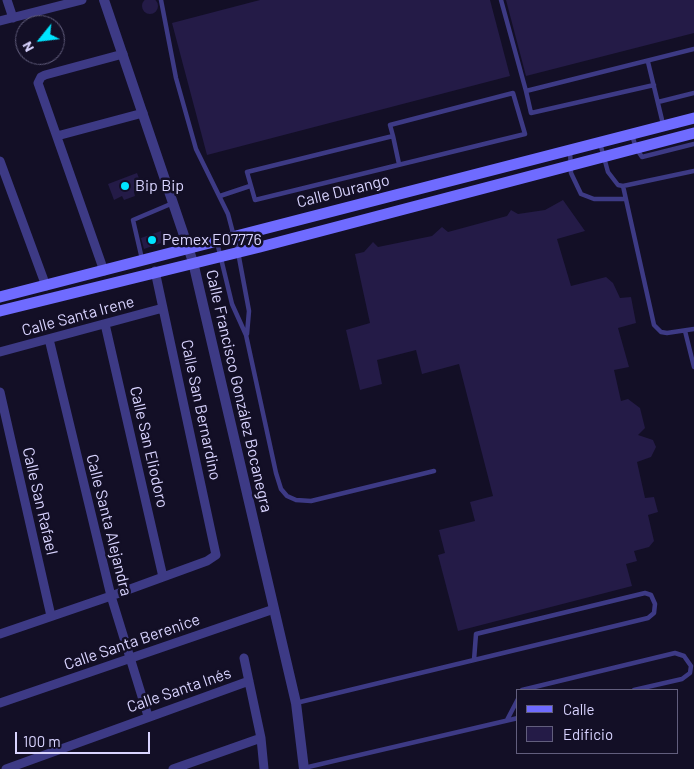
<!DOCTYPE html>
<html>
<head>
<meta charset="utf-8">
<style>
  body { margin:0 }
  #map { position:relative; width:694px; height:769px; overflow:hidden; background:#130f26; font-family:Barlow,sans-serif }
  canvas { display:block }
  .legend { position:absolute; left:516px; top:689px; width:162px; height:65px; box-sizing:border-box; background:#130f26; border:1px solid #625e7d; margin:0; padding:6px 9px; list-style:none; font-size:15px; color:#d9d4ff }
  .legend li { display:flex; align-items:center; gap:10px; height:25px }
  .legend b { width:25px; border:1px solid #625e7d }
  .north { position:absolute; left:15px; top:15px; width:50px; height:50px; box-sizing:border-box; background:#130f26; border:1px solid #625e7d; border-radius:50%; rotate:241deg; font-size:14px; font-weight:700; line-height:20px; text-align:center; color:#d9d4ff }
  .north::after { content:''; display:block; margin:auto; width:18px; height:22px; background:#00e5ff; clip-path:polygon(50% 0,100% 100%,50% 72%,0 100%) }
  .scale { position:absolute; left:15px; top:732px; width:135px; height:22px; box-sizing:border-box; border:2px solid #d9d4ff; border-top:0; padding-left:6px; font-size:15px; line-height:18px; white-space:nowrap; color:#d9d4ff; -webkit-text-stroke:4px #130f26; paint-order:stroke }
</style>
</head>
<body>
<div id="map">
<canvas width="694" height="769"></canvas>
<ul class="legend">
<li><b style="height:6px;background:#6f6bff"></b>Calle</li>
<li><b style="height:14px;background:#241b47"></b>Edificio</li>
</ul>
<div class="north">N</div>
<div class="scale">100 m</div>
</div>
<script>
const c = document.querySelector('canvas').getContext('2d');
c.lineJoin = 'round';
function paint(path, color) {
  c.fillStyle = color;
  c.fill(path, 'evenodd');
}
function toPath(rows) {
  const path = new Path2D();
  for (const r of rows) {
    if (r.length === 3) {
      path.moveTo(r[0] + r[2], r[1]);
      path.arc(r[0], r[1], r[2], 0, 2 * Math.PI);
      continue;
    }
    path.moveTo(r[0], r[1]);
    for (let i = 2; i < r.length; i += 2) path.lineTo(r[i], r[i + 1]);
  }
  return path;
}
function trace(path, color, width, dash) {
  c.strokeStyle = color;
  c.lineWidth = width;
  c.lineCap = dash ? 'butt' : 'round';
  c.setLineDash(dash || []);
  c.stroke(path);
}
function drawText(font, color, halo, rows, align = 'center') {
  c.font = font + ' Barlow,sans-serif';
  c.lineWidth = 5;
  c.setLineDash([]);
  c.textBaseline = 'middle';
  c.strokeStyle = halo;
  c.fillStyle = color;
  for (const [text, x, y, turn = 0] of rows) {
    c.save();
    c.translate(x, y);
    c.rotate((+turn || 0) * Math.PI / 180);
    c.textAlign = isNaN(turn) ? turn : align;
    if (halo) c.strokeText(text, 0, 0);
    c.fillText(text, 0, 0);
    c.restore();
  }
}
const building = toPath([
  [150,6,8],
  [260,0,490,0,510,76,207,155,172,23],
  [506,0,694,0,694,33,526,76],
  [137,173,143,189,134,192,135,196,124,200,122,196,114,200,108,184],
  [563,200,585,231,557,239,571,286,606,277,613,283,620,298,631,297,636,323,618,328,629,367,614,370,621,401,628,399,640,408,645,428,638,435,653,440,656,447,651,457,637,462,645,498,654,497,658,512,648,515,654,541,649,547,634,551,637,561,626,564,632,586,458,631,438,555,445,553,439,530,475,521,470,502,493,496,459,364,422,374,416,350,377,360,382,384,360,390,346,330,370,323,355,254,364,252,373,242,378,247,432,236,442,227,448,232,507,216,511,210,518,214,545,210],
  [161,231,164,242,144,249,141,238]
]);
const service = toPath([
  [161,0,176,78,196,149,228,214,238,252,249,311,247,334],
  [501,0,526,91],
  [648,62,663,124],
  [654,85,531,113,526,91,694,49],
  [513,93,525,134,255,200,247,172,393,136,390,125,513,93],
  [658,102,694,93],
  [632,135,636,148,642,157,694,144],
  [393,136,399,164],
  [600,143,608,172,618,185,623,186,694,171],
  [570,150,571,173,581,194,594,199,626,199],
  [623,186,654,325,661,332,667,333,694,329],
  [220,196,250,186],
  [217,242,232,304,246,335,276,473,281,489,287,496,296,500,311,501,434,471],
  [142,259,133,220,173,203],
  [685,331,694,367],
  [522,690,675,653,684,656,691,666,690,673,682,679,634,690],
  [296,703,648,618,654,613,655,604,651,595,645,593,476,634,474,660],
  [507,720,518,699],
  [304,768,518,718]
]);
const minor = toPath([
  [7,0,13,18],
  [0,21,82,0],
  [57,136,143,113],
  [0,161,46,286],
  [104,271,38,83,41,77,45,75,123,54],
  [105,324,163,577],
  [49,339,111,596,148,716],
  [0,352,163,308],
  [0,392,51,616],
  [0,634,111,596,207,561,216,555,155,271],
  [244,658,261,738,264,769],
  [0,703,274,609],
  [6,769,249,681],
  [173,769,261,738]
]);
const tertiary = toPath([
  [104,0,193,262,296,703,304,769]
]);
const secondary = toPath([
  [0,297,694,118],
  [0,311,260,247,694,133]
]);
const markers = [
  [125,186,5,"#00e5ff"],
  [152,240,5,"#00e5ff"]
];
const poiNames = [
  ["Bip Bip",135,186],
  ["Pemex E07776",162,240]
];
const streetNames = [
  ["Calle Durango",343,191,-14],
  ["Calle Santa Irene",78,316,-15],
  ["Calle Francisco González Bocanegra",239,391,77],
  ["Calle San Bernardino",201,410,78],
  ["Calle San Eliodoro",149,447,77],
  ["Calle San Rafael",40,501,77],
  ["Calle Santa Alejandra",109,525,76],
  ["Calle Santa Berenice",132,642,-19],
  ["Calle Santa Inés",179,690,-19]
];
paint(building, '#241b47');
trace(service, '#3d3a85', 4.5);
trace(minor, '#3d3a85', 9);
trace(tertiary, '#3d3a85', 10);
trace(secondary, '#6f6bff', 11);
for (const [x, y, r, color] of markers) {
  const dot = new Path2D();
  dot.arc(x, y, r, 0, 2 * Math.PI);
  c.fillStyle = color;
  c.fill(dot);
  trace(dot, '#130f26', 2);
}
drawText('16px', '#d9d4ff', '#130f26', poiNames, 'left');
drawText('16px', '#d9d4ff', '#130f26', streetNames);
</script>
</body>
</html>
